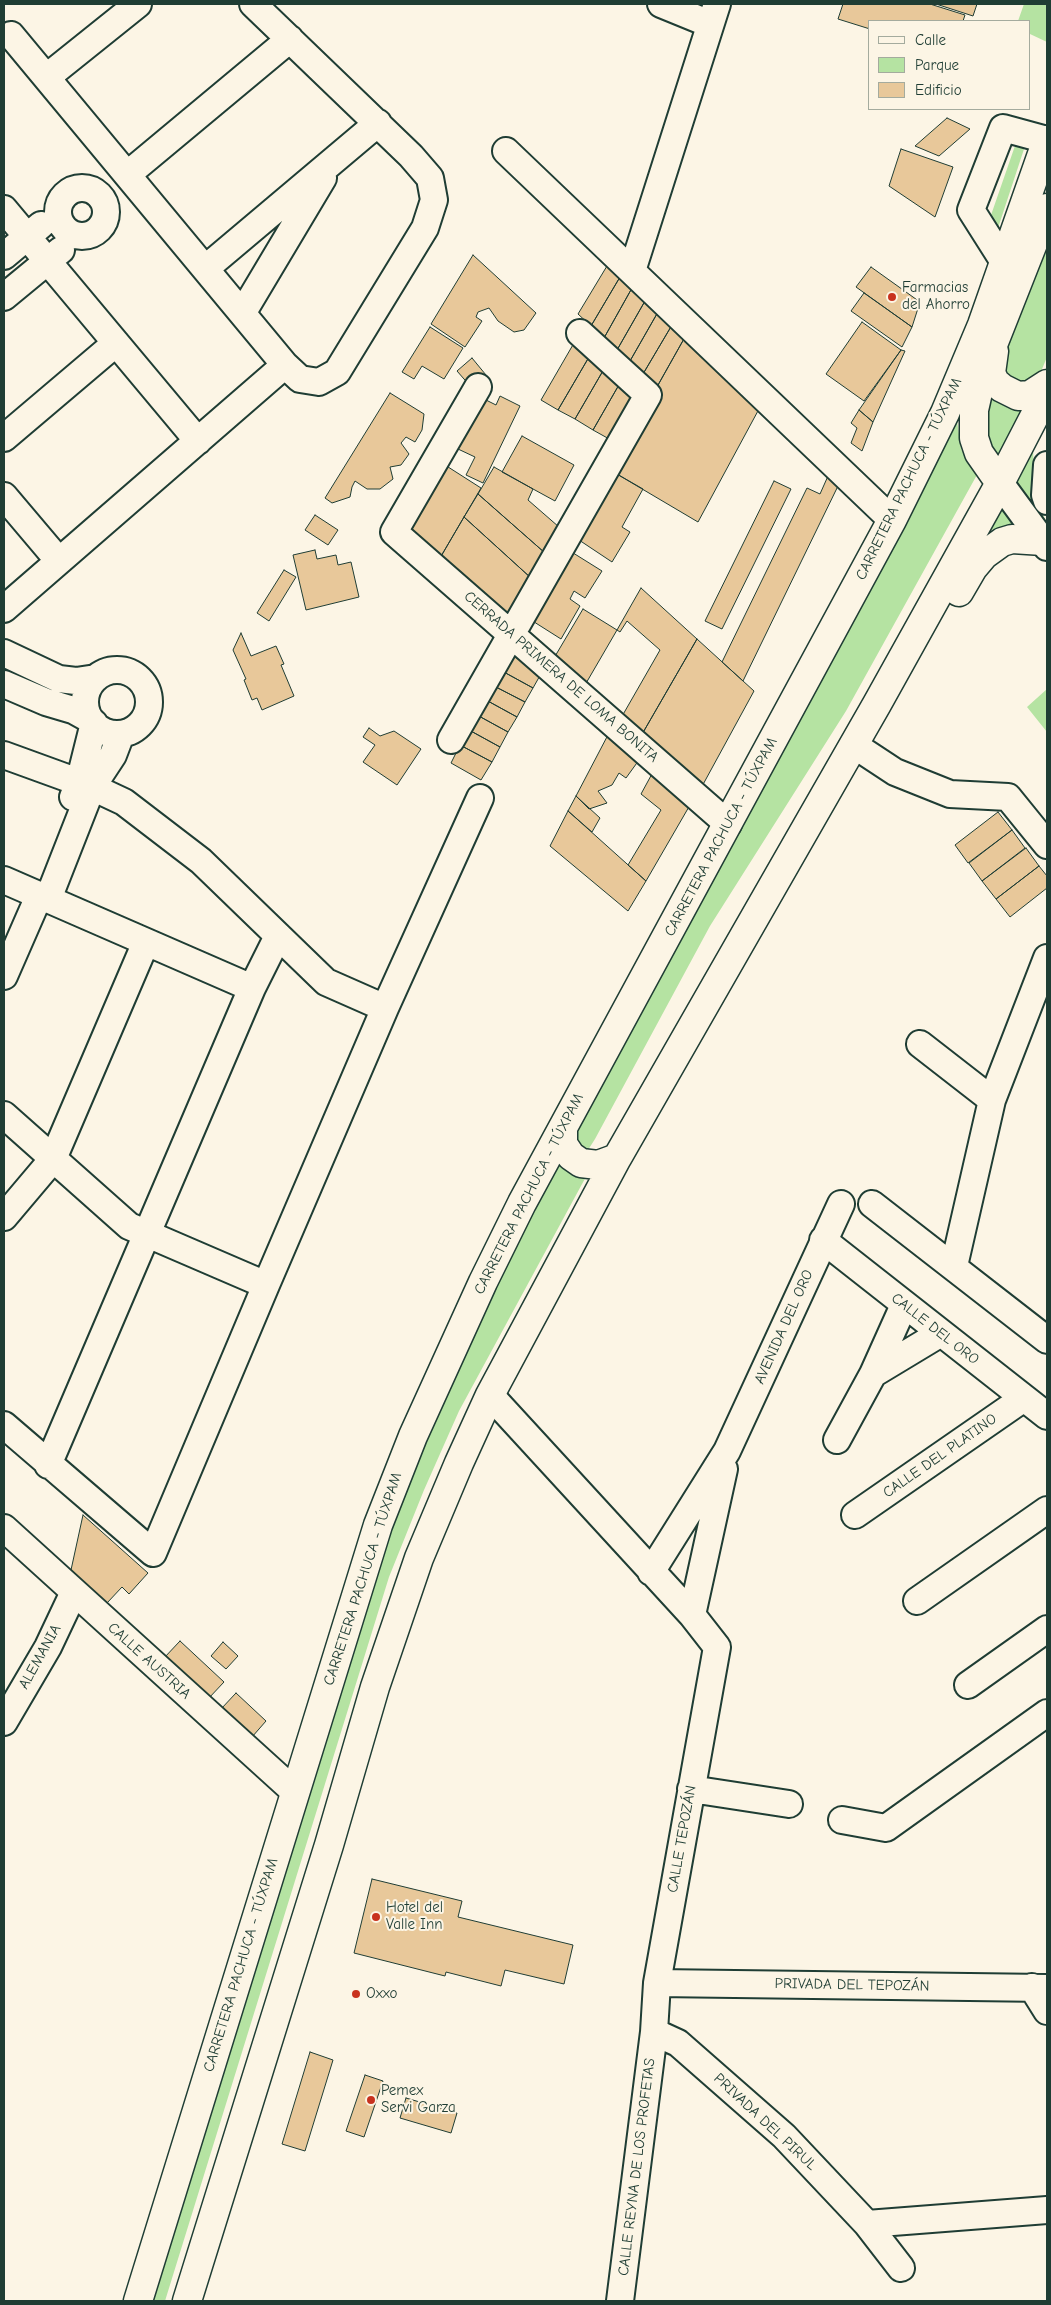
<!DOCTYPE html>
<html>
<head>
<meta charset="utf-8">
<style>
  body { margin:0 }
  #map { position:relative; width:1051px; height:2305px; overflow:hidden; background:#fcf5e5; font-family:"Comic Neue",sans-serif }
  canvas { display:block }
  .frame { position:absolute; inset:0; border:5px solid #1f3d34; pointer-events:none }
  .legend { position:absolute; left:868px; top:20px; width:162px; height:90px; box-sizing:border-box; background:#fcf5e5; border:1px solid #a4ab9e; margin:0; padding:6px 9px; list-style:none; font-size:15px; color:#1f3d34 }
  .legend li { display:flex; align-items:center; gap:10px; height:25px }
  .legend b { width:25px; border:1px solid #a4ab9e }
</style>
</head>
<body>
<div id="map">
<canvas width="1051" height="2305"></canvas>
<div class="frame"></div>
<ul class="legend">
<li><b style="height:6px;background:#fcf5e5"></b>Calle</li>
<li><b style="height:14px;background:#b5e3a2"></b>Parque</li>
<li><b style="height:14px;background:#e8c89a"></b>Edificio</li>
</ul>
</div>
<script>
const c = document.querySelector('canvas').getContext('2d');
c.lineJoin = 'round';
function paint(path, color) {
  c.fillStyle = color;
  c.fill(path, 'evenodd');
}
function toPath(rows) {
  const path = new Path2D();
  for (const r of rows) {
    if (r.length === 3) {
      path.moveTo(r[0] + r[2], r[1]);
      path.arc(r[0], r[1], r[2], 0, 2 * Math.PI);
      continue;
    }
    path.moveTo(r[0], r[1]);
    for (let i = 2; i < r.length; i += 2) path.lineTo(r[i], r[i + 1]);
  }
  return path;
}
function trace(path, color, width, dash) {
  c.strokeStyle = color;
  c.lineWidth = width;
  c.lineCap = dash ? 'butt' : 'round';
  c.setLineDash(dash || []);
  c.stroke(path);
}
function drawText(font, color, halo, rows, align = 'center') {
  c.font = font + ' "Comic Neue",sans-serif';
  c.lineWidth = 4;
  c.setLineDash([]);
  c.textBaseline = 'middle';
  c.strokeStyle = halo;
  c.fillStyle = color;
  for (const [text, x, y, turn = 0] of rows) {
    c.save();
    c.translate(x, y);
    c.rotate((+turn || 0) * Math.PI / 180);
    c.textAlign = isNaN(turn) ? turn : align;
    if (halo) c.strokeText(text, 0, 0);
    c.fillText(text, 0, 0);
    c.restore();
  }
}
const green = toPath([
  [1024,4,1047,4,1047,42,1030,34,1030,21,1018,21],
  [1017,140,1026,143,998,228,990,218],
  [1047,234,1047,357,1040,374,1019,385,1003,373,1004,342],
  [988,391,997,401,1008,408,1015,409,1024,407,995,461,989,452,984,406],
  [956,413,961,449,969,463,978,473,846,711,710,926,595,1139,588,1150,582,1152,572,1140],
  [1033,449,1035,498,1046,521,1042,524,1012,485],
  [1004,502,1030,534,1002,529,988,530],
  [1047,689,1047,732,1027,707],
  [554,1154,588,1173,459,1411,424,1490,389,1577,165,2301,143,2301,404,1479]
]);
const building = toPath([
  [843,4,930,4,965,15,963,21,870,21,870,29,838,19,843,4],
  [936,4,977,4,973,16,936,4],
  [947,118,970,129,939,156,915,146,947,118],
  [901,149,953,167,935,217,889,186,901,149],
  [473,255,536,313,524,330,514,332,498,321,489,308,478,312,476,317,482,321,465,347,431,324,473,255],
  [607,266,620,277,591,326,578,314,607,266],
  [871,267,920,302,912,327,856,287,871,267],
  [620,277,632,288,604,338,591,326,620,277],
  [632,288,645,301,617,350,604,338,632,288],
  [864,293,912,327,902,347,851,311,864,293],
  [645,301,658,312,630,361,617,350,645,301],
  [658,312,672,325,643,374,630,361,658,312],
  [862,322,901,350,864,401,826,374,862,322],
  [672,325,685,337,657,387,643,374,672,325],
  [430,327,463,348,444,379,422,366,414,379,402,372,430,327],
  [685,337,759,409,698,522,610,470,685,337],
  [574,343,589,357,558,410,541,400,574,343],
  [901,350,905,351,873,422,859,410,901,350],
  [589,357,604,369,575,419,558,410,589,357],
  [472,358,486,375,471,387,457,371,472,358],
  [604,369,620,383,593,430,575,419,604,369],
  [620,383,636,397,611,440,593,430,620,383],
  [390,393,424,414,422,430,415,442,406,437,401,443,409,454,401,465,390,467,393,479,380,489,367,489,355,481,352,487,350,497,332,503,325,498,390,393],
  [476,395,496,405,500,396,520,406,483,483,466,475,475,457,458,449,471,421,476,395],
  [859,410,873,422,862,451,851,443,857,428,851,423,859,410],
  [522,436,574,465,555,501,502,472,522,436],
  [445,465,481,488,440,558,408,529,445,465],
  [494,467,533,489,528,500,559,527,545,553,478,494,494,467],
  [610,470,643,489,622,527,630,532,612,562,573,536,610,470],
  [828,476,838,486,743,681,722,662,807,488,820,494,828,476],
  [774,481,791,489,722,629,705,621,774,481],
  [478,494,545,553,531,578,464,517,478,494],
  [315,515,338,530,328,545,305,530,315,515],
  [464,517,531,578,509,617,440,558,464,517],
  [315,550,317,559,336,555,338,565,351,562,359,597,306,610,293,555,315,550],
  [570,551,602,571,585,598,574,591,570,599,580,606,561,639,531,620,570,551],
  [284,570,296,577,269,621,257,613,284,570],
  [641,588,697,639,641,736,621,718,660,650,627,621,620,632,617,630,641,588],
  [583,609,617,630,585,685,554,658,583,609],
  [241,633,251,656,276,646,284,664,281,665,294,696,262,710,257,698,252,700,244,680,246,679,233,650,241,633],
  [697,639,754,691,700,790,641,736,697,639],
  [511,655,542,672,533,688,502,671,511,655],
  [502,671,533,688,525,702,494,686,502,671],
  [494,686,525,702,517,717,486,700,494,686],
  [486,700,517,717,508,732,477,715,486,700],
  [477,715,508,732,500,747,469,730,477,715],
  [369,728,380,736,394,731,421,749,397,785,363,762,375,745,363,737,369,728],
  [469,730,500,747,492,762,460,745,469,730],
  [609,733,639,760,626,778,619,773,612,785,598,791,607,803,589,809,576,796,609,733],
  [460,745,492,762,481,780,451,763,460,745],
  [653,772,690,805,646,881,628,865,661,810,641,794,653,772],
  [576,796,600,818,592,832,568,811,576,796],
  [568,811,646,881,628,911,550,846,568,811],
  [998,812,1012,830,968,863,955,845,998,812],
  [1012,830,1025,848,982,881,969,863,1012,830],
  [1026,848,1039,866,996,899,982,881,1026,848],
  [1039,866,1047,876,1047,888,1010,917,996,899,1039,866],
  [83,1515,148,1573,129,1594,122,1587,107,1603,71,1570,83,1515],
  [180,1641,224,1682,208,1699,164,1658,180,1641],
  [223,1642,238,1656,226,1669,211,1656,223,1642],
  [236,1693,266,1721,252,1737,221,1709,236,1693],
  [372,1879,462,1901,458,1917,573,1945,564,1984,505,1970,501,1986,446,1972,445,1976,354,1953,372,1879],
  [310,2052,333,2060,305,2151,282,2144,310,2052],
  [365,2075,383,2081,364,2137,346,2131,365,2075],
  [406,2098,457,2113,451,2133,400,2118,406,2098]
]);
const minor = toPath([
  [661,4,710,24],
  [11,35,285,365,300,379,319,382,337,372,425,228,434,200,430,178,411,156,253,4],
  [47,77,138,4],
  [506,151,892,520],
  [128,174,290,39],
  [82,212,24],
  [4,209,198,441],
  [4,256,41,225],
  [1004,262,971,210,1003,128,1047,140],
  [206,268,378,123],
  [632,271,717,4],
  [4,297,61,250],
  [243,312,323,178],
  [478,387,394,532,728,824],
  [4,438,116,343],
  [1047,465,1045,495,1047,501],
  [1000,483,1047,547],
  [4,496,59,561],
  [4,609,285,365],
  [4,653,59,679,76,681,96,678],
  [117,702,32],
  [4,684,46,702,73,710,91,720],
  [451,740,648,395,580,333],
  [854,745,895,772,950,794,1008,797,1047,845],
  [4,755,92,787,124,802,201,861,326,982,385,1008],
  [73,797,79,783,94,723],
  [4,880,252,988],
  [48,899,92,787,113,755,121,734],
  [4,976,39,896],
  [920,1044,992,1100],
  [4,1115,129,1226,266,1285],
  [872,1204,1047,1340],
  [4,1217,53,1159,146,942],
  [823,1240,1047,1416],
  [954,1266,992,1100,1047,958],
  [873,1374,941,1333],
  [490,1395,692,1615,717,1647,657,1983,654,2032,620,2301],
  [4,1425,153,1553,266,1285,385,1008,480,798],
  [837,1440,873,1374,904,1305],
  [48,1465,252,988,278,936],
  [855,1515,1024,1398],
  [4,1528,295,1792],
  [651,1572,727,1451,841,1204],
  [917,1601,1047,1510],
  [692,1615,724,1469],
  [968,1685,1047,1629],
  [4,1722,48,1647,74,1592],
  [691,1789,789,1804],
  [842,1820,886,1828,1047,1713],
  [657,1983,1047,1988],
  [1032,1987,1047,2011],
  [654,2032,678,2043,784,2136,867,2224,901,2268],
  [867,2224,1047,2210]
]);
const major = toPath([
  [994,351,991,373,995,382,1002,388,1018,396,1030,395,1047,384],
  [1000,483,979,453,974,438,974,410,983,370,1047,208],
  [959,592,973,568,984,555,1002,542,1012,539,1043,541],
  [563,1128,563,1144,571,1156,581,1163,598,1165,617,1158],
  [138,2301,378,1525,413,1436,483,1282,522,1203,892,520,945,413,982,325,1047,140],
  [187,2301,329,1845,375,1687,419,1558,459,1463,490,1395,617,1158,877,704,1000,483,1047,392]
]);
const markers = [
  [892,297,5,"#c8321e"],
  [376,1917,5,"#c8321e"],
  [356,1994,5,"#c8321e"],
  [371,2100,5,"#c8321e"]
];
const poiNames = [
  ["Farmacias",902,288],
  ["del Ahorro",902,305],
  ["Hotel del",386,1908],
  ["Valle Inn",386,1925],
  ["Oxxo",366,1994],
  ["Pemex",381,2091],
  ["Servi Garza",381,2108]
];
const streetNames = [
  ["CARRETERA PACHUCA - TÚXPAM",909,479,-64],
  ["CERRADA PRIMERA DE LOMA BONITA",561,677,41],
  ["CARRETERA PACHUCA - TÚXPAM",721,837,-62],
  ["CARRETERA PACHUCA - TÚXPAM",529,1194,-63],
  ["AVENIDA DEL ORO",784,1327,-66],
  ["CALLE DEL ORO",935,1329,38],
  ["CALLE DEL PLATINO",940,1456,-35],
  ["CARRETERA PACHUCA - TÚXPAM",363,1579,-72],
  ["ALEMANIA",40,1657,-61],
  ["CALLE AUSTRIA",149,1661,42],
  ["CALLE TEPOZÁN",682,1839,-80],
  ["CARRETERA PACHUCA - TÚXPAM",241,1965,-73],
  ["PRIVADA DEL TEPOZÁN",852,1985,1],
  ["PRIVADA DEL PIRUL",765,2122,43],
  ["CALLE REYNA DE LOS PROFETAS",637,2167,-83]
];
paint(green, '#b5e3a2');
paint(building, '#e8c89a');
trace(building, '#1f3d34', 1);
trace(minor, '#1f3d34', 30);
trace(major, '#1f3d34', 31);
trace(minor, '#fcf5e5', 26);
trace(major, '#fcf5e5', 28);
for (const [x, y, r, color] of markers) {
  const dot = new Path2D();
  dot.arc(x, y, r, 0, 2 * Math.PI);
  c.fillStyle = color;
  c.fill(dot);
  trace(dot, '#fcf5e5', 2);
}
drawText('15px', '#1f3d34', '#fcf5e5', poiNames, 'left');
drawText('15px', '#1f3d34', '#fcf5e5', streetNames);
</script>
</body>
</html>
